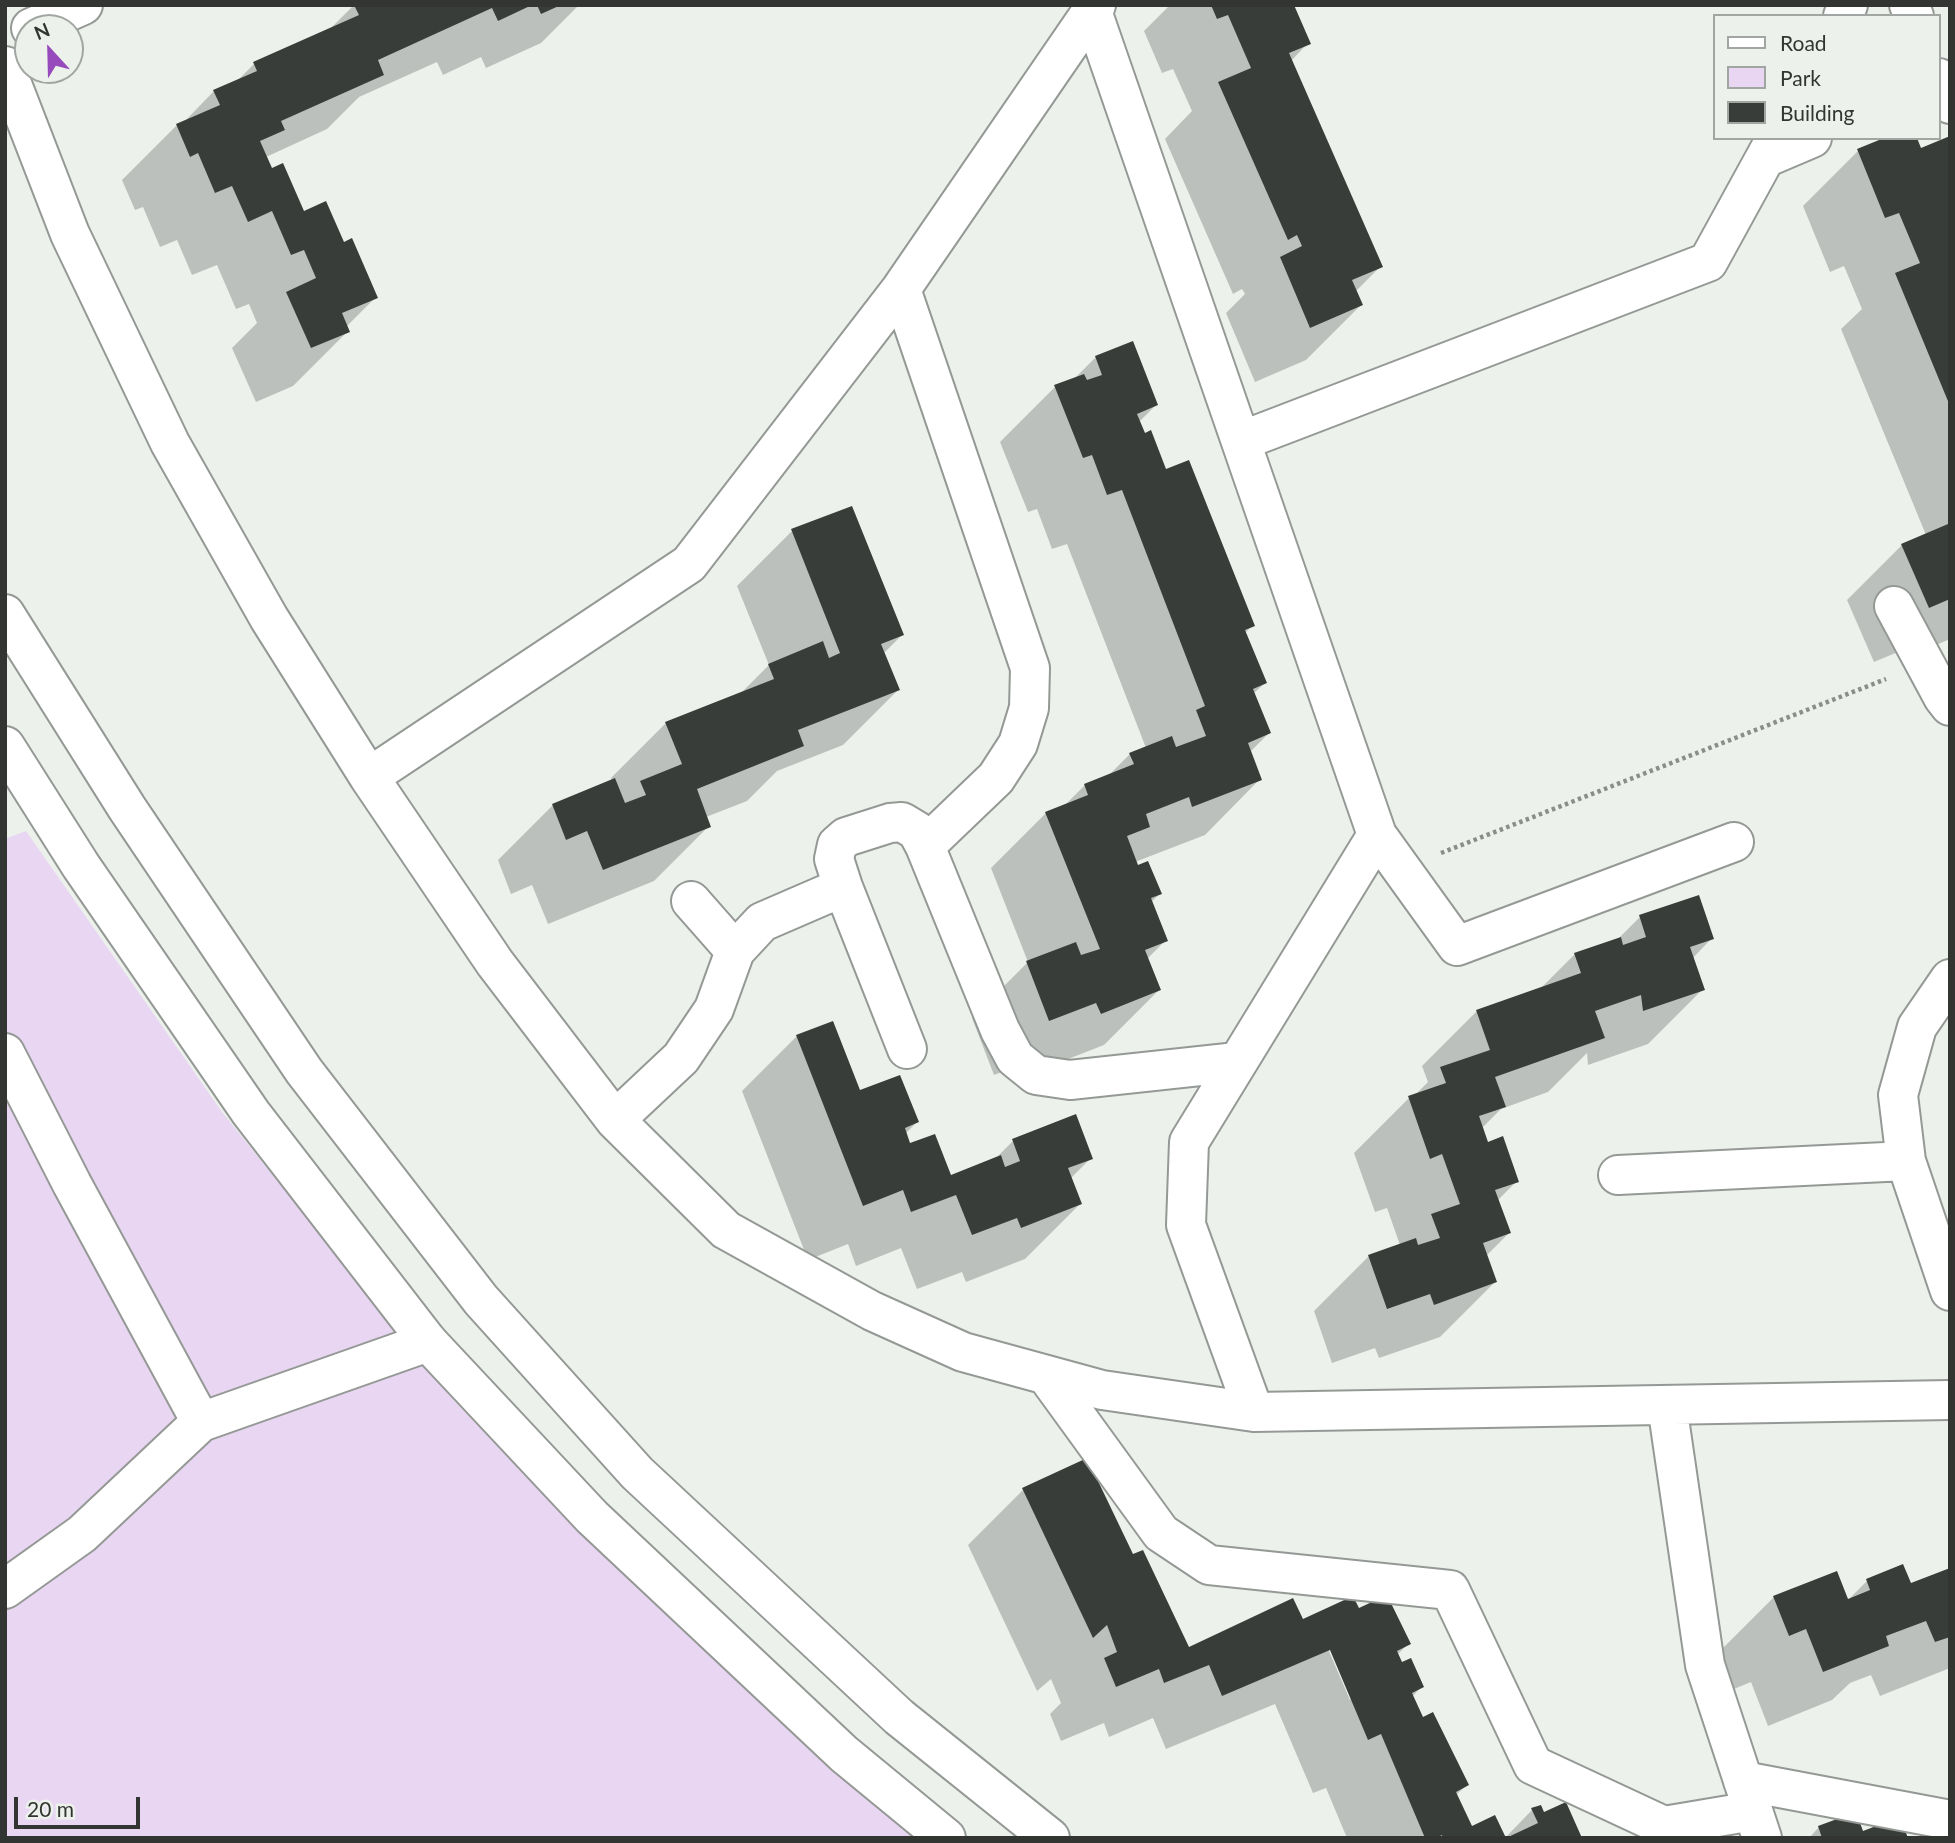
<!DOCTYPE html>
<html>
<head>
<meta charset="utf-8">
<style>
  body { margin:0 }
  #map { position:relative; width:1955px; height:1843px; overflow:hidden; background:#ecf1ec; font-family:Lato,sans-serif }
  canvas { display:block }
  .frame { position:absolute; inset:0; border:7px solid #333533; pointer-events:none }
  .legend { position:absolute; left:1713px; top:14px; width:228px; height:126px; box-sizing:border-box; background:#ecf1ec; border:2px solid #a2a6a2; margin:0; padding:9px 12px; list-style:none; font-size:21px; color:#333533 }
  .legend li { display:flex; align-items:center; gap:14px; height:35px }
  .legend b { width:35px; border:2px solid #a2a6a2 }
  .north { position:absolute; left:14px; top:14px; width:70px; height:70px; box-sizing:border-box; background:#ecf1ec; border:2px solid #a2a6a2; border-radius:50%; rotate:338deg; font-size:19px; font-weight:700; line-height:28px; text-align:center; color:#333533 }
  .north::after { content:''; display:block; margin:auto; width:24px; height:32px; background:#974abb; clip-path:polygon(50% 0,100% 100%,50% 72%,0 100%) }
  .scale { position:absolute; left:14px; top:1797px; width:126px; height:32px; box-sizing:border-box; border:4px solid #333533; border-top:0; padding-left:9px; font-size:21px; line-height:24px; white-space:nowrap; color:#333533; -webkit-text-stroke:5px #ecf1ec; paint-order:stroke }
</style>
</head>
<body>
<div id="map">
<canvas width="1955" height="1843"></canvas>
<div class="frame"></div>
<ul class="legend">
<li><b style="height:9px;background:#fff"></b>Road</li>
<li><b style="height:19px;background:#e8d6f2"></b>Park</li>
<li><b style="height:19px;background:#393d39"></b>Building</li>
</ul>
<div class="north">N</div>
<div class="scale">20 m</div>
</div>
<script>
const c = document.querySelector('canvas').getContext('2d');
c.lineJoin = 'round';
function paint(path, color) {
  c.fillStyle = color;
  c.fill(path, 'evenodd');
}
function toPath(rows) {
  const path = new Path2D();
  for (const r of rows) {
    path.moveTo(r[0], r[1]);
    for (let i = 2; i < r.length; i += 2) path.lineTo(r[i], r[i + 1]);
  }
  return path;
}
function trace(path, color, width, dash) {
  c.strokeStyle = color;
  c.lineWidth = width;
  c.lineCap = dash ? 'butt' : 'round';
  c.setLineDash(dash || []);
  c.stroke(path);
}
const green = toPath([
  [26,831,222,1112,454,1401,688,1636,916,1838,5,1838,5,839]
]);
const shadow = toPath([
  [354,5,579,5,541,43,486,68,481,57,443,75,437,62,359,97,327,129,266,157,272,170,303,213,343,244,376,297,346,327,348,331,293,386,256,402,232,348,257,323,249,304,236,309,217,265,192,275,177,240,160,247,143,207,135,210,122,180,177,125,183,123,214,91,236,82,254,64,329,30],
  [1170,5,1292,5,1308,43,1291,61,1381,266,1355,292,1361,305,1306,360,1255,382,1226,313,1245,294,1242,289,1233,294,1165,139,1192,111,1173,69,1162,73,1144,31],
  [1950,138,1950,639,1913,655,1910,647,1874,662,1847,600,1902,545,1926,535,1841,329,1862,309,1844,266,1830,272,1803,206,1858,151,1920,150],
  [1096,357,1156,405,1139,422,1252,626,1245,633,1265,683,1253,694,1269,733,1250,752,1260,779,1205,835,1135,862,1160,894,1151,902,1166,940,1147,959,1159,990,1104,1045,1045,1068,1041,1057,994,1075,972,1018,1028,962,991,868,1046,813,1064,806,1085,785,1108,776,1130,754,1146,748,1067,544,1052,549,1037,509,1028,512,1000,442,1055,387,1073,380],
  [792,531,902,635,883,654,898,690,843,745,777,771,747,801,706,817,709,826,654,881,548,924,532,885,511,894,498,860,553,805,612,781,611,778,666,723,740,694,769,665,737,586],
  [1640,917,1712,938,1693,958,1703,989,1648,1044,1588,1065,1587,1053,1548,1092,1501,1109,1482,1128,1487,1144,1517,1181,1497,1201,1509,1233,1486,1256,1495,1282,1440,1337,1379,1358,1375,1348,1332,1363,1314,1311,1369,1256,1400,1245,1387,1208,1375,1212,1354,1153,1409,1098,1414,1096,1428,1082,1422,1066,1477,1011,1540,989,1575,954,1618,939],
  [797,1036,859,1092,917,1122,905,1134,910,1145,950,1177,994,1160,1013,1141,1090,1159,1070,1179,1080,1204,1025,1259,966,1282,962,1272,917,1289,901,1248,856,1266,848,1244,808,1260,742,1091],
  [1023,1490,1133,1556,1189,1650,1303,1622,1359,1611,1409,1643,1397,1655,1401,1665,1422,1686,1412,1697,1422,1719,1467,1785,1456,1795,1472,1829,1504,1838,1347,1838,1326,1788,1313,1793,1275,1704,1166,1749,1153,1718,1109,1737,1104,1723,1061,1741,1050,1714,1061,1703,1051,1679,1037,1691,968,1545],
  [1329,1642,1352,1698,1350,1700,1326,1644],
  [1950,1570,1950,1668,1880,1696,1871,1675,1850,1683,1832,1700,1768,1726,1751,1682,1734,1689,1719,1652,1774,1597,1847,1601,1867,1581,1910,1585],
  [1532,1810,1543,1814,1580,1838,1505,1838],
  [1819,1827,1862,1833,1906,1838,1809,1838]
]);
const building = toPath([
  [354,5,532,5,498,21,492,8,378,60,384,75,281,121,285,130,260,141,272,168,283,163,304,211,326,201,344,242,352,238,378,298,342,313,350,332,311,348,286,292,316,278,304,250,291,255,272,211,248,222,232,186,215,193,198,153,190,157,176,124,220,105,213,90,257,71,253,62,359,15],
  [537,5,561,5,541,14],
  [1211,5,1294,5,1311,44,1289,53,1383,267,1352,280,1363,305,1310,328,1280,257,1302,246,1297,235,1288,240,1218,82,1251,68,1228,15,1217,19],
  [1950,136,1950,406,1895,273,1920,263,1899,213,1885,218,1857,149,1884,138,1917,138,1921,148],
  [1133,341,1158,405,1137,414,1145,433,1151,430,1166,469,1189,460,1255,626,1245,630,1267,683,1253,689,1271,733,1248,743,1262,780,1192,807,1189,797,1146,814,1150,827,1127,836,1138,865,1148,861,1162,894,1151,898,1168,941,1145,950,1161,990,1101,1014,1096,1003,1049,1021,1026,961,1076,942,1081,955,1100,949,1045,812,1088,795,1084,784,1134,764,1129,753,1172,736,1176,747,1206,736,1196,710,1205,706,1122,490,1107,495,1092,455,1083,458,1054,385,1084,374,1087,380,1102,375,1095,356],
  [852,506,904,635,881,644,900,690,798,730,804,746,697,789,711,827,603,870,587,831,566,840,552,804,615,778,625,803,646,795,640,781,682,764,665,722,774,679,768,664,823,641,829,658,840,653,791,529],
  [1948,524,1950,599,1929,608,1901,544],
  [1699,895,1714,939,1690,947,1705,990,1643,1011,1641,995,1595,1011,1605,1038,1495,1077,1506,1107,1479,1116,1488,1142,1503,1136,1519,1182,1495,1190,1511,1233,1483,1243,1497,1282,1434,1305,1430,1294,1387,1309,1368,1255,1416,1238,1418,1245,1440,1238,1431,1214,1460,1204,1442,1154,1430,1159,1408,1096,1446,1083,1440,1067,1490,1050,1476,1010,1581,973,1574,953,1621,937,1623,945,1646,937,1639,915],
  [833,1021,860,1090,900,1075,919,1122,905,1128,910,1143,935,1134,951,1175,1001,1155,1005,1167,1020,1161,1012,1139,1076,1114,1093,1159,1068,1168,1082,1204,1021,1228,1017,1218,972,1235,956,1195,911,1212,903,1190,863,1206,796,1035],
  [1087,1458,1133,1554,1143,1550,1189,1647,1293,1598,1303,1619,1353,1596,1359,1608,1387,1595,1411,1644,1397,1651,1402,1662,1411,1658,1424,1687,1412,1693,1423,1717,1433,1712,1469,1785,1456,1792,1472,1826,1495,1815,1506,1838,1538,1823,1531,1808,1541,1805,1544,1812,1566,1802,1582,1838,1443,1838,1442,1835,1436,1838,1425,1838,1381,1734,1368,1740,1330,1650,1222,1696,1209,1665,1164,1683,1159,1669,1116,1687,1104,1658,1117,1652,1107,1625,1093,1638,1022,1488],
  [1903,1564,1911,1583,1950,1568,1950,1637,1935,1642,1926,1621,1886,1636,1889,1646,1823,1672,1806,1629,1789,1636,1773,1596,1837,1571,1848,1599,1870,1590,1866,1579],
  [1856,1812,1863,1831,1900,1817,1908,1838,1822,1838,1818,1826]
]);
const path = toPath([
  [1441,853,1886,679]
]);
const minor = toPath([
  [1909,5,1914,16],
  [1092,11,1377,835,1189,1142,1186,1225,1254,1412],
  [1843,16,1848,5],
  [31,28,83,5],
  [5,66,70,234,170,443,269,618,369,777,495,963,615,1120,726,1230,872,1311,963,1352,1102,1390,1254,1412,1950,1400],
  [1939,78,1950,104],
  [1765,158,1812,138],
  [901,289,1030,668,1029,708,1018,744,996,778,925,846],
  [1241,441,1708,262,1776,138],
  [1894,606,1943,697,1950,706],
  [369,777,689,564,901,289,1096,5],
  [1377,835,1457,946,1734,842],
  [691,901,735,951],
  [1950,979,1917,1027,1898,1095,1906,1161,1950,1291],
  [907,1049,843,887,834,859,837,845,846,837,890,823,902,822,917,831,925,846,1000,1030,1015,1058,1036,1075,1070,1080,1237,1062],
  [5,1053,72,1184,201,1422],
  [615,1120,681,1058,714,1009,735,951,762,922,843,887],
  [1618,1175,1906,1161],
  [1047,1376,1161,1533,1209,1565,1450,1590,1533,1765,1664,1826,1753,1811],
  [1667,1405,1705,1665,1762,1838],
  [5,1589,82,1534,201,1422,428,1342],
  [1743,1781,1950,1820]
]);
const major = toPath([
  [5,614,127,808,304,1071,481,1300,637,1473,899,1717,1050,1838],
  [5,746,81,866,251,1113,428,1342,592,1517,844,1754,946,1838]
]);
paint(green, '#e8d6f2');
paint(shadow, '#0003');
paint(building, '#393d39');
trace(minor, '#959995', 42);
trace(major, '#959995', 42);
trace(path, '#8a8d8a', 4.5, [3.5, 3.5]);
trace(minor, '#fff', 38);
trace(major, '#fff', 38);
</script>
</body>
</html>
